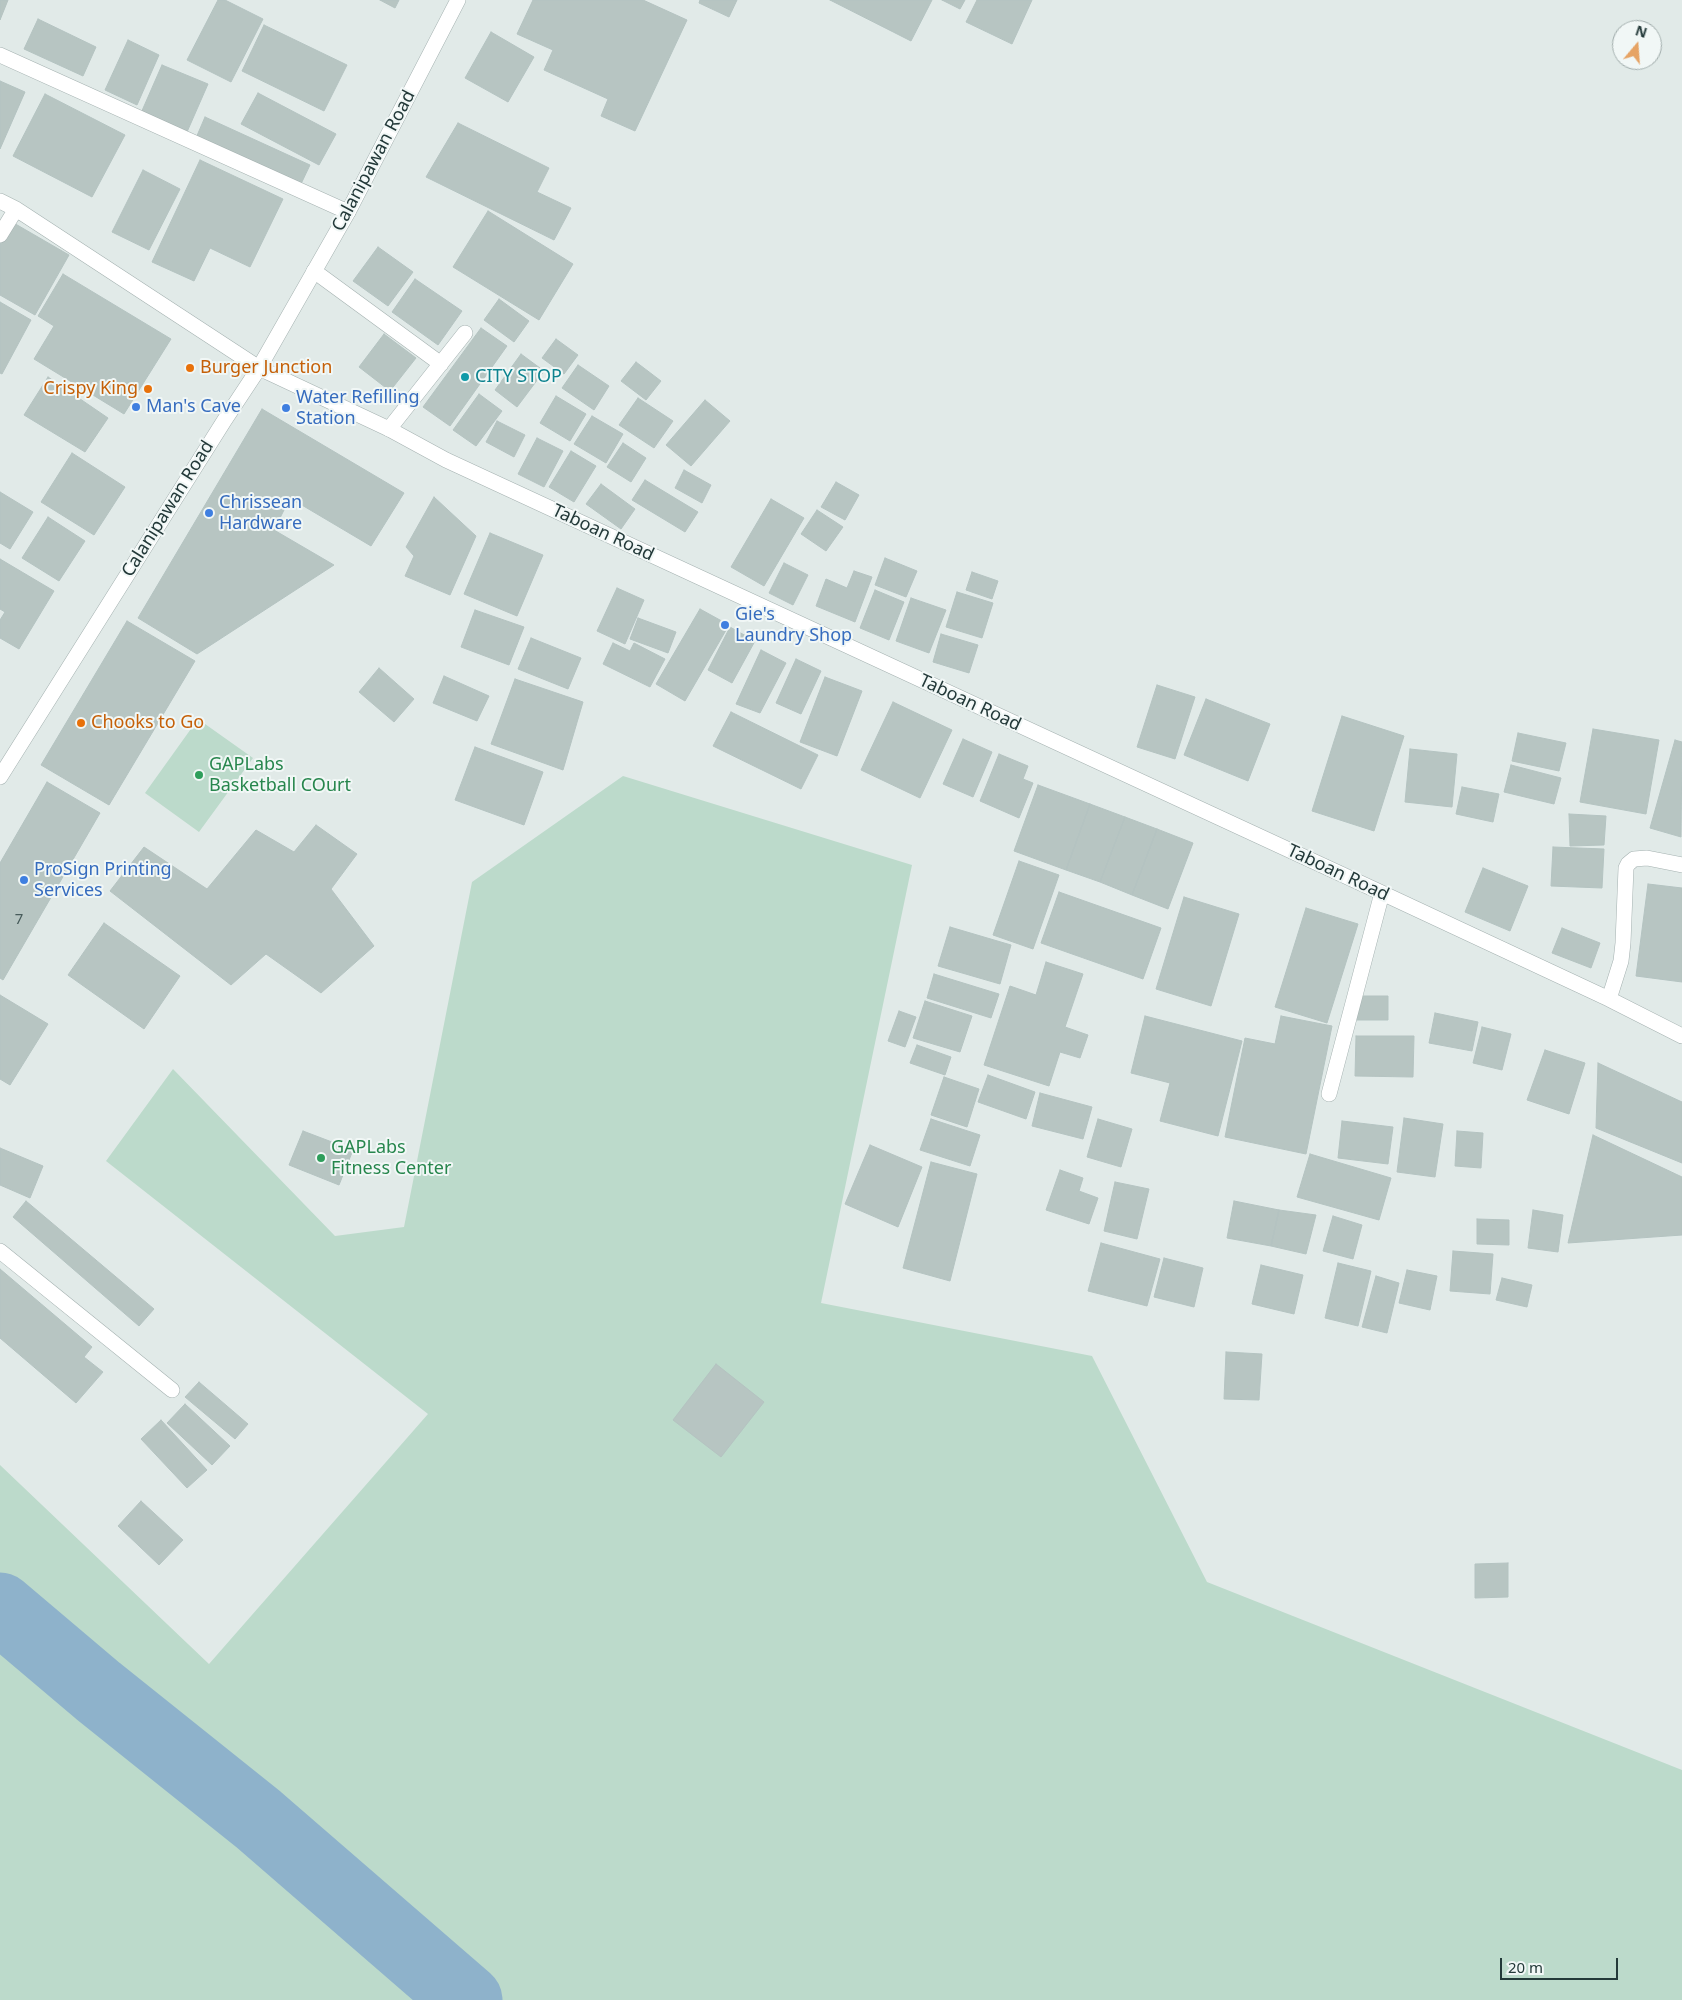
<!DOCTYPE html>
<html>
<head>
<meta charset="utf-8">
<style>
  body { margin:0 }
  #map { position:relative; width:1682px; height:2000px; overflow:hidden; background:#e1eae8; font-family:"Noto Sans",sans-serif }
  canvas { display:block }
  .north { position:absolute; left:1612px; top:20px; width:50px; height:50px; box-sizing:border-box; background:#f1f7f6; border:1px solid #9fabaa; border-radius:50%; rotate:18deg; font-size:14px; font-weight:700; line-height:20px; text-align:center; color:#233939 }
  .north::after { content:''; display:block; margin:auto; width:18px; height:22px; background:#e6a364; clip-path:polygon(50% 0,100% 100%,50% 72%,0 100%) }
  .scale { position:absolute; left:1500px; top:1958px; width:118px; height:22px; box-sizing:border-box; border:2px solid #233939; border-top:0; padding-left:6px; font-size:15px; line-height:18px; white-space:nowrap; color:#233939; -webkit-text-stroke:4px #f1f7f6; paint-order:stroke }
</style>
</head>
<body>
<div id="map">
<canvas width="1682" height="2000"></canvas>
<div class="north">N</div>
<div class="scale">20 m</div>
</div>
<script>
const c = document.querySelector('canvas').getContext('2d');
c.lineJoin = 'round';
function paint(path, color) {
  c.fillStyle = color;
  c.fill(path, 'evenodd');
}
function toPath(rows) {
  const path = new Path2D();
  for (const r of rows) {
    path.moveTo(r[0], r[1]);
    for (let i = 2; i < r.length; i += 2) path.lineTo(r[i], r[i + 1]);
  }
  return path;
}
function trace(path, color, width, dash) {
  c.strokeStyle = color;
  c.lineWidth = width;
  c.lineCap = dash ? 'butt' : 'round';
  c.setLineDash(dash || []);
  c.stroke(path);
}
function drawText(font, color, halo, rows, align = 'center') {
  c.font = font + ' "Noto Sans",sans-serif';
  c.lineWidth = 4;
  c.setLineDash([]);
  c.textBaseline = 'middle';
  c.strokeStyle = halo;
  c.fillStyle = color;
  for (const [text, x, y, turn = 0] of rows) {
    c.save();
    c.translate(x, y);
    c.rotate((+turn || 0) * Math.PI / 180);
    c.textAlign = isNaN(turn) ? turn : align;
    if (halo) c.strokeText(text, 0, 0);
    c.fillText(text, 0, 0);
    c.restore();
  }
}
const green = toPath([
  [198,719,253,758,199,832,145,793],
  [623,776,912,865,821,1303,1092,1356,1207,1582,1682,1770,1682,2000,0,2000,0,1465,209,1664,428,1414,106,1161,173,1069,335,1236,404,1227,472,882]
]);
const river = toPath([
  [0,1608,98,1691,258,1819,467,2000]
]);
const building = toPath([
  [0,0,8,0,0,20,0,0],
  [218,0,225,0,263,19,231,82,187,60,218,0],
  [380,0,399,0,395,8,380,0],
  [533,0,643,0,687,20,635,131,601,116,608,99,544,70,553,50,517,34,533,0],
  [700,0,737,0,729,17,699,3,700,0],
  [830,0,932,0,911,41,830,0],
  [942,0,965,0,960,9,942,0],
  [977,0,1032,0,1012,44,966,22,977,0],
  [38,19,96,47,83,76,24,49,38,19],
  [264,25,347,65,324,111,242,71,264,25],
  [491,32,534,57,508,102,465,78,491,32],
  [128,40,159,55,137,105,105,90,128,40],
  [162,65,208,84,187,132,141,113,162,65],
  [0,81,25,92,0,149,0,81],
  [258,93,336,134,319,165,241,124,258,93],
  [45,94,125,135,92,197,13,156,45,94],
  [205,117,310,165,300,186,196,138,205,117],
  [458,123,549,168,537,192,571,208,554,240,426,177,458,123],
  [200,160,283,199,250,267,210,248,194,281,152,262,200,160],
  [143,170,180,189,149,250,112,232,143,170],
  [488,211,573,264,539,320,453,267,488,211],
  [12,222,69,255,35,315,0,295,0,243,12,222],
  [378,247,413,272,388,306,353,281,378,247],
  [63,274,171,339,124,414,34,359,54,326,38,316,63,274],
  [415,279,462,311,438,345,392,312,415,279],
  [499,299,529,321,514,342,484,320,499,299],
  [0,302,31,320,2,374,0,373,0,302],
  [481,328,507,346,450,426,423,407,481,328],
  [384,334,416,358,390,391,359,367,384,334],
  [556,339,578,355,564,374,542,358,556,339],
  [521,354,544,371,517,407,495,390,521,354],
  [636,362,661,381,646,400,621,381,636,362],
  [578,365,609,386,594,410,562,388,578,365],
  [48,377,108,418,85,452,24,415,48,377],
  [479,394,502,411,476,446,453,430,479,394],
  [556,396,586,414,570,441,540,423,556,396],
  [638,398,673,421,654,448,619,425,638,398],
  [705,400,730,421,691,466,666,445,705,400],
  [262,409,404,493,371,546,290,498,274,530,334,565,197,654,138,618,262,409],
  [592,416,623,434,606,463,574,444,592,416],
  [497,421,525,435,514,457,486,442,497,421],
  [537,438,563,451,544,487,518,474,537,438],
  [623,443,646,458,631,482,607,467,623,443],
  [571,451,596,466,574,502,549,487,571,451],
  [72,453,125,487,94,535,41,502,72,453],
  [684,470,711,485,702,503,675,488,684,470],
  [645,480,698,512,685,532,632,500,645,480],
  [836,482,859,495,845,520,821,507,836,482],
  [601,484,635,509,621,529,586,504,601,484],
  [0,492,33,512,10,549,0,543,0,492],
  [434,497,476,536,450,595,405,576,414,556,406,547,434,497],
  [771,499,804,518,764,586,731,567,771,499],
  [817,510,843,527,826,551,801,534,817,510],
  [48,517,85,541,59,581,22,558,48,517],
  [490,533,543,555,517,616,464,594,490,533],
  [885,558,917,571,906,597,875,585,885,558],
  [0,559,54,591,19,649,0,638,0,620,5,612,0,609,0,559],
  [784,563,808,575,793,605,769,593,784,563],
  [854,571,872,577,855,622,816,606,826,579,847,588,854,571],
  [972,572,998,581,992,599,966,590,972,572],
  [617,588,644,600,625,644,597,631,617,588],
  [875,590,904,602,889,640,860,628,875,590],
  [957,592,993,603,982,638,946,627,957,592],
  [911,598,946,610,929,653,896,641,911,598],
  [700,609,729,625,685,701,656,684,700,609],
  [475,610,524,627,509,665,461,647,475,610],
  [638,618,676,632,668,653,630,639,638,618],
  [127,621,195,661,109,805,41,765,127,621],
  [730,627,755,641,732,683,708,670,730,627],
  [941,634,978,645,969,673,933,662,941,634],
  [531,638,581,658,568,689,518,669,531,638],
  [613,643,630,651,634,643,665,659,650,687,603,664,613,643],
  [761,650,786,663,760,713,736,704,761,650],
  [796,659,821,671,801,714,776,703,796,659],
  [379,668,414,699,394,722,359,692,379,668],
  [444,676,489,696,477,721,433,703,444,676],
  [825,677,862,691,837,756,800,742,825,677],
  [515,679,583,702,563,770,491,744,515,679],
  [1157,685,1195,697,1175,759,1137,747,1157,685],
  [1206,699,1270,724,1248,781,1184,755,1206,699],
  [893,702,952,730,920,798,861,770,893,702],
  [731,712,818,755,801,789,713,746,731,712],
  [1342,716,1404,736,1374,831,1312,811,1342,716],
  [1593,729,1659,740,1646,814,1580,802,1593,729],
  [1518,733,1566,743,1559,771,1512,761,1518,733],
  [963,739,992,752,973,797,943,784,963,739],
  [1675,740,1682,742,1681,837,1650,828,1675,740],
  [475,747,543,772,524,825,455,800,475,747],
  [1410,749,1457,754,1452,807,1405,802,1410,749],
  [999,754,1028,766,1023,779,1033,783,1019,818,980,801,999,754],
  [1511,765,1561,778,1554,804,1504,792,1511,765],
  [47,782,100,813,3,980,0,978,0,863,47,782],
  [1038,785,1090,804,1066,870,1014,851,1038,785],
  [1462,787,1499,794,1493,822,1456,814,1462,787],
  [1090,804,1125,817,1100,882,1066,870,1090,804],
  [1569,814,1606,816,1604,845,1570,846,1569,814],
  [1125,817,1157,829,1132,895,1100,882,1125,817],
  [316,825,357,854,331,889,374,946,321,993,266,954,231,985,110,891,144,847,207,889,256,830,294,852,316,825],
  [1157,829,1193,843,1168,909,1132,895,1157,829],
  [1553,847,1604,849,1602,888,1551,886,1553,847],
  [1019,861,1059,875,1033,949,993,935,1019,861],
  [1483,868,1528,886,1510,931,1465,912,1483,868],
  [1648,884,1682,888,1682,982,1636,976,1648,884],
  [1059,892,1161,928,1143,979,1041,943,1059,892],
  [1184,897,1239,914,1211,1006,1156,989,1184,897],
  [1306,908,1358,924,1327,1023,1275,1007,1306,908],
  [104,923,180,976,144,1029,68,975,104,923],
  [950,927,1011,945,1000,984,938,966,950,927],
  [1562,928,1600,943,1591,968,1552,953,1562,928],
  [1046,962,1083,974,1065,1027,1088,1035,1080,1058,1060,1052,1049,1086,984,1065,1010,986,1036,995,1046,962],
  [934,974,999,994,991,1018,927,998,934,974],
  [0,995,48,1024,10,1085,0,1079,0,995],
  [1358,996,1388,996,1388,1020,1357,1020,1358,996],
  [925,1001,972,1016,960,1052,913,1038,925,1001],
  [899,1011,916,1017,905,1047,888,1041,899,1011],
  [1435,1013,1478,1022,1472,1051,1429,1043,1435,1013],
  [1145,1016,1242,1041,1218,1136,1160,1121,1170,1083,1131,1073,1145,1016],
  [1281,1016,1332,1026,1306,1154,1225,1137,1245,1038,1275,1044,1281,1016],
  [1482,1027,1511,1034,1502,1070,1473,1063,1482,1027],
  [1356,1036,1414,1036,1413,1077,1355,1076,1356,1036],
  [917,1045,951,1057,945,1075,910,1063,917,1045],
  [1545,1050,1585,1063,1569,1114,1527,1100,1545,1050],
  [1598,1063,1682,1102,1682,1163,1596,1128,1598,1063],
  [988,1075,1035,1092,1026,1119,978,1102,988,1075],
  [944,1077,979,1089,967,1127,931,1115,944,1077],
  [1040,1093,1092,1107,1083,1139,1032,1126,1040,1093],
  [1404,1118,1443,1124,1435,1177,1397,1172,1404,1118],
  [931,1119,980,1135,970,1166,920,1150,931,1119],
  [1098,1119,1132,1129,1121,1167,1087,1157,1098,1119],
  [1342,1121,1393,1127,1388,1164,1338,1158,1342,1121],
  [303,1131,353,1150,339,1185,289,1165,303,1131],
  [1457,1131,1483,1133,1481,1168,1455,1166,1457,1131],
  [1593,1135,1682,1177,1682,1235,1568,1243,1593,1135],
  [870,1145,922,1167,898,1227,845,1204,870,1145],
  [0,1148,43,1166,30,1198,0,1185,0,1148],
  [1310,1154,1391,1178,1379,1220,1297,1197,1310,1154],
  [931,1162,977,1174,950,1281,903,1268,931,1162],
  [1060,1170,1083,1178,1079,1191,1098,1198,1089,1224,1046,1210,1060,1170],
  [1115,1182,1149,1189,1137,1239,1104,1231,1115,1182],
  [26,1201,154,1309,139,1326,13,1217,26,1201],
  [1234,1201,1279,1210,1271,1246,1227,1238,1234,1201],
  [1279,1210,1316,1215,1306,1254,1271,1246,1279,1210],
  [1533,1210,1563,1215,1558,1252,1528,1248,1533,1210],
  [1333,1216,1362,1225,1353,1259,1323,1251,1333,1216],
  [1477,1219,1509,1220,1509,1245,1477,1244,1477,1219],
  [1101,1243,1160,1259,1147,1306,1088,1291,1101,1243],
  [1453,1251,1493,1254,1490,1294,1450,1291,1453,1251],
  [1164,1258,1203,1268,1194,1307,1154,1297,1164,1258],
  [1338,1263,1371,1271,1358,1326,1325,1318,1338,1263],
  [1261,1265,1303,1275,1294,1314,1252,1304,1261,1265],
  [0,1269,92,1347,84,1357,103,1372,76,1403,0,1338,0,1269],
  [1407,1270,1437,1276,1430,1310,1399,1303,1407,1270],
  [1376,1276,1399,1283,1387,1333,1362,1327,1376,1276],
  [1502,1278,1532,1285,1527,1307,1496,1300,1502,1278],
  [1226,1352,1262,1354,1259,1400,1224,1399,1226,1352],
  [716,1364,764,1402,721,1457,673,1420,716,1364],
  [199,1382,248,1424,235,1439,185,1397,199,1382],
  [185,1404,230,1446,212,1465,167,1423,185,1404],
  [161,1420,207,1470,187,1488,141,1439,161,1420],
  [141,1501,183,1540,159,1565,118,1526,141,1501],
  [1508,1563,1508,1597,1475,1598,1475,1564,1508,1563]
]);
const service = toPath([
  [0,55,348,212],
  [314,271,441,364],
  [389,429,465,333]
]);
const minor = toPath([
  [0,201,16,209,259,368,389,429,446,460,1382,893,1609,999,1682,1036],
  [0,235,16,209],
  [1609,999,1621,961,1623,943,1626,868,1628,864,1634,859,1647,858,1682,865],
  [1329,1094,1382,893],
  [0,1251,172,1390]
]);
const tertiary = toPath([
  [0,777,224,421,259,368,348,212,458,0]
]);
const markers = [
  [190,368,5,"#e8710a"],
  [465,377,5,"#0f9aa8"],
  [148,389,5,"#e8710a"],
  [136,407,5,"#3f7fe0"],
  [286,408,5,"#3f7fe0"],
  [209,513,5,"#3f7fe0"],
  [725,625,5,"#3f7fe0"],
  [81,723,5,"#e8710a"],
  [199,775,5,"#2e9e5b"],
  [24,880,5,"#3f7fe0"],
  [321,1158,5,"#2e9e5b"]
];
const numberNames = [
  ["7",19,920]
];
const streetNames = [
  ["Calanipawan Road",374,161,-62],
  ["Calanipawan Road",168,509,-58],
  ["Taboan Road",603,533,25],
  ["Taboan Road",970,703,25],
  ["Taboan Road",1338,873,25]
];
const foodNames = [
  ["Burger Junction",200,368],
  ["Crispy King",138,389,"right"],
  ["Chooks to Go",91,723]
];
const cultureNames = [
  ["CITY STOP",475,377]
];
const shopNames = [
  ["Water Refilling",296,398],
  ["Station",296,419],
  ["Man's Cave",146,407],
  ["Chrissean",219,503],
  ["Hardware",219,524],
  ["Gie's",735,615],
  ["Laundry Shop",735,636],
  ["ProSign Printing",34,870],
  ["Services",34,891]
];
const leisureNames = [
  ["GAPLabs",209,765],
  ["Basketball COurt",209,786],
  ["GAPLabs",331,1148],
  ["Fitness Center",331,1169]
];
paint(green, '#bcdacb');
trace(river, '#8eb2cb', 71);
paint(building, '#b7c5c2');
trace(building, '#b4c3c1', 1);
trace(service, '#a4b1b0', 16);
trace(minor, '#a4b1b0', 16);
trace(tertiary, '#a4b1b0', 16);
trace(service, '#fff', 15);
trace(minor, '#fff', 15);
trace(tertiary, '#fff', 15);
for (const [x, y, r, color] of markers) {
  const dot = new Path2D();
  dot.arc(x, y, r, 0, 2 * Math.PI);
  c.fillStyle = color;
  c.fill(dot);
  trace(dot, '#f1f7f6', 2);
}
drawText('15px', '#485c5b', null, numberNames);
drawText('18px', '#233939', '#f1f7f6', streetNames);
drawText('18px', '#c56008', '#f1f7f6', foodNames, 'left');
drawText('18px', '#0d838f', '#f1f7f6', cultureNames, 'left');
drawText('18px', '#366cbe', '#f1f7f6', shopNames, 'left');
drawText('18px', '#27864d', '#f1f7f6', leisureNames, 'left');
</script>
</body>
</html>
